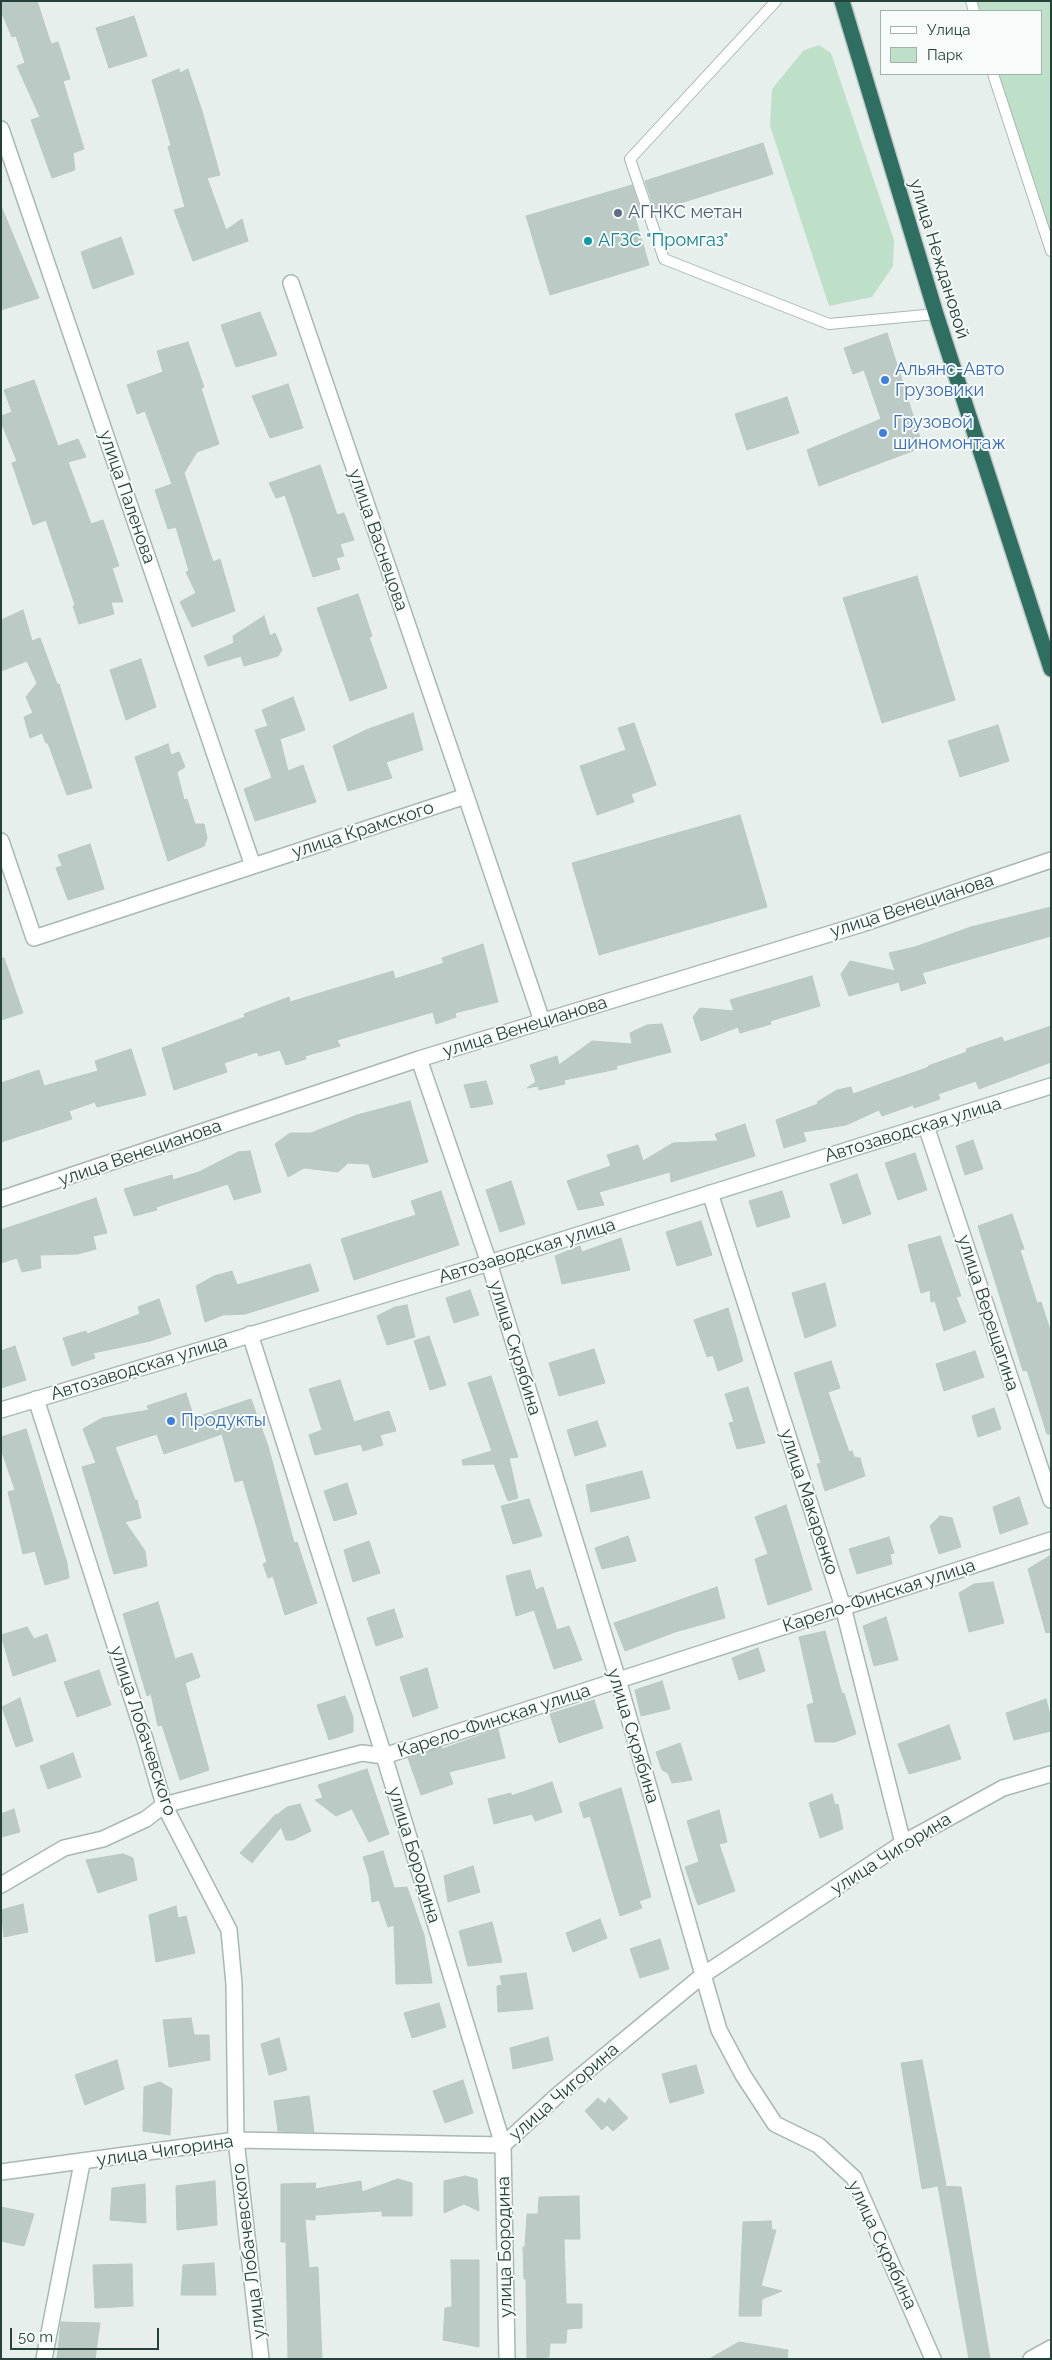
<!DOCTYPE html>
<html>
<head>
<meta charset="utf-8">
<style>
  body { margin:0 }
  #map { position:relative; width:1052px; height:2360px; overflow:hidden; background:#e6efeb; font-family:Raleway,sans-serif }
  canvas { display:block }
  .frame { position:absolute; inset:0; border:2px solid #24423a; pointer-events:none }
  .legend { position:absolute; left:880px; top:10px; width:162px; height:65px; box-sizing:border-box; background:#f7fbf9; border:1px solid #a3b1ad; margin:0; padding:6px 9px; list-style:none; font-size:15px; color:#24423a }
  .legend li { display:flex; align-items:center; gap:10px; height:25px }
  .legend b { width:25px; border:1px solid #a3b1ad }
  .scale { position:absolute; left:10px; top:2328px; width:149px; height:22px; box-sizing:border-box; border:2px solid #24423a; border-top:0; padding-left:6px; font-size:15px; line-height:18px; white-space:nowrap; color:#24423a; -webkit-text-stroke:4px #f7fbf9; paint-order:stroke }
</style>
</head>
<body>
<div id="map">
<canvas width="1052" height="2360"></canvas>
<div class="frame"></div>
<ul class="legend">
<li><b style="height:6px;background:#fff"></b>Улица</li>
<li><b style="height:14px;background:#bfe0c8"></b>Парк</li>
</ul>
<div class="scale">50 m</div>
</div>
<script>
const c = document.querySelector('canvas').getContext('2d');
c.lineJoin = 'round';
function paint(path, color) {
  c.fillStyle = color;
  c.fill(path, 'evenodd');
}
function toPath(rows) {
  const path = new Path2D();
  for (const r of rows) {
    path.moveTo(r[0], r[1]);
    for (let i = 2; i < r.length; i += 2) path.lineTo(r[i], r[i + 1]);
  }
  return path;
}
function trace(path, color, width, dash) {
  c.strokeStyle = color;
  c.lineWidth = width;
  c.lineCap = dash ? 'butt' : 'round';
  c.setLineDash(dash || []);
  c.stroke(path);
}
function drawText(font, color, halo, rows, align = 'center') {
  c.font = font + ' Raleway,sans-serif';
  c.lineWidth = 4;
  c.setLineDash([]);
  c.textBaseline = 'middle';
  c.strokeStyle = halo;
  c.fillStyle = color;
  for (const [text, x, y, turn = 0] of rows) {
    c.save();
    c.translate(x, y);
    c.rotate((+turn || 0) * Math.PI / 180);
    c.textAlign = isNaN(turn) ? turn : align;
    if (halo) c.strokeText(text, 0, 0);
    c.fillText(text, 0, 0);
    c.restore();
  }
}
const green = toPath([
  [967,1,1051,1,1051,256,991,74,1041,74,1041,11,970,11],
  [819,45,831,53,894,240,893,266,872,297,829,306,770,126,772,89,804,50]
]);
const building = toPath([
  [1,1,37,1,51,44,58,42,70,79,63,81,84,149,73,153,75,170,52,178,31,120,40,117,17,66,25,63,16,36,12,37,1,11,1,1],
  [134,16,147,56,109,68,96,28,134,16],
  [179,69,180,73,188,69,202,111,220,175,207,178,226,230,242,219,248,241,193,261,174,210,185,207,168,147,171,145,152,80,179,69],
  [763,143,773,174,655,211,645,181,763,143],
  [632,185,642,215,635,217,649,265,550,295,526,216,632,185],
  [1,206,39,298,1,310,1,206],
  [121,237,134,274,93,289,81,252,121,237],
  [260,312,277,355,236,367,221,325,260,312],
  [887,333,923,447,819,486,807,450,881,419,864,370,853,374,844,348,887,333],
  [188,342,204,387,201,388,219,444,197,452,184,473,213,562,220,559,235,611,192,627,180,602,196,593,186,572,189,571,176,527,168,529,155,490,172,484,145,411,137,414,127,385,163,372,157,351,188,342],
  [34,380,58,446,78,439,86,457,68,462,91,524,103,520,119,566,112,568,123,602,111,602,114,614,79,624,73,606,75,605,46,520,33,525,12,463,17,461,1,422,1,416,12,412,4,390,34,380],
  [288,384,303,428,270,438,252,396,288,384],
  [787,397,799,433,747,450,735,414,787,397],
  [320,465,337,515,344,513,354,540,340,544,344,556,336,558,340,569,313,577,285,495,276,498,269,483,320,465],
  [917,576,955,700,882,723,843,598,917,576],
  [358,594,372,636,369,637,387,688,350,701,317,608,358,594],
  [23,610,32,641,40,638,57,684,59,684,92,788,67,795,48,743,46,743,42,733,30,738,24,717,33,713,26,697,37,683,27,661,1,671,1,620,23,610],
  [264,616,270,636,275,633,282,650,278,656,244,666,241,656,208,666,204,656,234,643,233,636,264,616],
  [141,659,156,707,126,720,110,670,141,659],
  [293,697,305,730,280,739,288,771,303,765,316,802,255,821,244,789,272,778,255,730,268,726,262,710,293,697],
  [413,713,423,750,386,762,392,778,348,791,333,746,366,730,413,713],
  [634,723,656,785,631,794,634,802,597,815,580,766,626,750,618,728,634,723],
  [998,725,1009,761,960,777,948,741,998,725],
  [168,744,171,755,179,752,185,767,177,772,184,800,187,799,195,824,204,824,207,838,204,846,168,861,135,757,168,744],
  [740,815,767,907,599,955,572,863,740,815],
  [90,844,104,889,68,900,56,868,62,866,58,855,90,844],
  [1051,907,1051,936,922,973,926,983,901,991,899,982,849,996,841,974,850,961,895,971,889,953,915,947,971,927,1051,907],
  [483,944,498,1002,455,1013,456,1017,436,1024,433,1012,337,1040,340,1046,305,1056,306,1059,286,1065,280,1050,259,1056,257,1052,224,1063,227,1072,174,1090,162,1048,245,1017,244,1014,289,997,290,1002,393,971,395,979,444,963,442,958,483,944],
  [1,958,4,958,23,1013,1,1020,1,958],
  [812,976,820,1006,770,1021,771,1024,740,1033,738,1027,701,1041,693,1017,700,1008,734,1011,730,1000,812,976],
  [662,1024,671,1052,616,1066,617,1069,564,1080,565,1084,539,1090,538,1086,527,1088,536,1082,530,1065,557,1056,559,1065,592,1041,632,1044,630,1033,647,1025,662,1024],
  [1051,1026,1051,1062,979,1089,976,1081,938,1094,940,1099,914,1108,913,1105,882,1116,879,1110,846,1125,803,1132,806,1141,784,1148,776,1120,818,1104,817,1102,837,1090,851,1087,853,1094,929,1067,928,1066,967,1052,966,1049,1002,1037,1004,1042,1051,1026],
  [131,1049,146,1095,97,1107,95,1102,69,1111,72,1119,1,1142,1,1083,39,1070,44,1086,98,1071,95,1061,131,1049],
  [486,1081,493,1104,471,1108,464,1085,486,1081],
  [410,1101,428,1162,373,1178,369,1164,348,1163,338,1172,304,1168,288,1177,275,1144,290,1133,311,1133,357,1115,410,1101],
  [745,1124,755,1156,671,1182,670,1172,599,1192,604,1205,578,1210,567,1181,611,1166,607,1155,638,1145,643,1161,673,1143,718,1141,715,1134,745,1124],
  [973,1140,983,1169,965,1175,956,1146,973,1140],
  [250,1151,261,1192,234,1200,228,1184,156,1207,157,1210,134,1216,124,1189,172,1175,173,1180,199,1172,238,1152,250,1151],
  [915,1153,927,1190,898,1200,885,1163,915,1153],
  [857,1174,871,1214,843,1224,830,1184,857,1174],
  [511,1181,525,1224,500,1232,486,1190,511,1181],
  [441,1191,459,1245,354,1280,341,1239,416,1215,411,1201,441,1191],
  [782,1191,790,1217,757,1227,749,1201,782,1191],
  [96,1198,107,1233,93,1236,96,1249,78,1254,40,1255,41,1268,22,1272,17,1258,1,1263,1,1230,96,1198],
  [1012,1214,1024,1249,1020,1250,1037,1303,1041,1302,1051,1333,1051,1434,1047,1434,1027,1370,1023,1371,978,1226,1012,1214],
  [701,1221,712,1255,677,1266,666,1232,701,1221],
  [940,1236,961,1296,956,1297,966,1322,944,1331,935,1301,931,1302,930,1290,921,1293,908,1245,940,1236],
  [621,1238,630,1270,562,1284,555,1256,580,1246,582,1252,621,1238],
  [310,1264,319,1291,245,1314,223,1315,205,1322,196,1286,214,1276,232,1271,237,1285,310,1264],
  [825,1283,836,1326,805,1338,792,1293,825,1283],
  [470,1290,479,1315,454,1323,446,1298,470,1290],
  [159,1299,171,1334,150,1341,93,1353,95,1358,72,1366,63,1338,86,1331,87,1334,140,1314,138,1307,159,1299],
  [407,1305,415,1337,387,1345,377,1316,395,1307,407,1305],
  [728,1308,743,1361,718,1371,713,1355,707,1357,694,1320,728,1308],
  [429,1336,446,1385,430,1390,414,1341,429,1336],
  [15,1346,26,1380,1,1388,1,1351,15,1346],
  [594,1349,605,1383,559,1396,549,1363,594,1349],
  [975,1351,984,1377,944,1391,936,1364,975,1351],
  [831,1361,840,1388,828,1392,849,1452,852,1451,854,1457,860,1458,865,1476,825,1491,817,1464,821,1463,794,1373,831,1361],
  [491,1376,518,1457,509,1458,518,1498,508,1501,494,1464,463,1465,462,1460,492,1451,468,1383,491,1376],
  [340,1380,354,1422,389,1411,396,1431,380,1435,383,1445,363,1451,361,1444,315,1455,309,1435,322,1430,309,1389,340,1380],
  [748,1387,765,1443,737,1449,729,1423,734,1422,725,1394,748,1387],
  [186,1393,194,1418,251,1399,268,1446,294,1543,297,1542,317,1603,285,1615,273,1576,268,1578,263,1564,267,1562,243,1480,235,1482,222,1434,164,1454,157,1434,115,1447,135,1500,137,1500,141,1518,125,1522,145,1551,147,1566,114,1574,82,1467,96,1463,83,1429,102,1418,149,1410,147,1406,186,1393],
  [994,1408,1001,1429,978,1437,972,1416,994,1408],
  [597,1421,606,1446,575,1456,567,1430,597,1421],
  [26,1429,67,1563,69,1578,45,1585,35,1551,23,1554,8,1492,15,1490,1,1449,1,1437,26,1429],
  [642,1471,650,1498,591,1512,586,1485,642,1471],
  [347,1483,357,1514,334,1521,324,1491,347,1483],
  [1019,1497,1028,1524,1000,1534,993,1507,1019,1497],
  [529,1499,542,1536,513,1544,501,1506,529,1499],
  [786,1505,812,1590,768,1605,755,1559,768,1554,755,1517,786,1505],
  [940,1516,952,1518,961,1547,939,1554,930,1526,940,1516],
  [628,1536,636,1561,602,1569,595,1548,628,1536],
  [889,1537,894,1553,890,1554,892,1564,857,1574,849,1549,889,1537],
  [369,1541,380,1573,353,1582,344,1550,369,1541],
  [1051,1555,1051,1632,1046,1633,1028,1569,1051,1555],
  [530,1570,536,1590,543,1587,557,1630,569,1626,582,1660,554,1669,534,1610,516,1616,506,1576,530,1570],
  [993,1582,1004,1623,969,1632,959,1593,974,1584,993,1582],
  [717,1587,725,1618,675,1632,625,1651,614,1623,717,1587],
  [158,1602,175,1659,192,1653,200,1677,185,1683,209,1770,180,1780,162,1725,158,1726,151,1694,147,1696,123,1614,158,1602],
  [394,1609,403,1637,376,1646,367,1618,394,1609],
  [886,1617,898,1660,874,1666,863,1626,886,1617],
  [27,1627,34,1639,47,1634,56,1661,13,1676,1,1635,27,1627],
  [825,1631,842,1694,844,1693,856,1734,835,1742,815,1742,807,1705,814,1703,799,1637,825,1631],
  [758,1648,765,1671,739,1680,732,1658,758,1648],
  [427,1668,438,1708,413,1717,400,1677,427,1668],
  [99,1670,111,1705,77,1717,64,1682,99,1670],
  [662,1681,670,1709,641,1716,635,1690,662,1681],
  [345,1696,353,1717,353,1732,329,1740,317,1705,345,1696],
  [20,1698,33,1741,16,1747,2,1707,20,1698],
  [1046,1699,1051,1719,1051,1731,1014,1740,1006,1713,1046,1699],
  [594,1700,603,1728,559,1743,550,1714,594,1700],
  [949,1725,961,1759,909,1774,898,1744,949,1725],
  [498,1729,505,1758,449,1772,453,1784,421,1795,408,1758,441,1747,442,1749,498,1729],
  [680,1743,692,1780,672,1783,668,1773,662,1770,656,1752,680,1743],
  [73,1753,81,1777,48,1789,40,1766,73,1753],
  [367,1769,389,1834,369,1842,352,1809,336,1816,315,1800,323,1798,318,1785,367,1769],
  [552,1782,562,1812,535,1821,532,1814,494,1824,488,1799,511,1793,511,1796,552,1782],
  [621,1788,651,1897,639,1901,642,1908,620,1916,590,1816,584,1818,579,1803,621,1788],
  [832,1794,835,1805,838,1804,843,1829,820,1838,809,1803,832,1794],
  [300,1804,311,1831,293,1840,286,1840,281,1827,252,1863,240,1853,276,1814,277,1815,287,1807,300,1804],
  [14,1809,20,1832,1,1837,1,1814,14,1809],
  [719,1810,727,1842,719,1844,735,1891,698,1905,685,1867,699,1862,687,1821,719,1810],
  [383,1851,394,1888,407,1887,424,1935,432,1983,396,1984,394,1925,388,1927,379,1900,372,1902,369,1876,363,1857,383,1851],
  [123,1854,133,1858,137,1880,98,1893,86,1860,123,1854],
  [473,1866,480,1892,448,1902,444,1876,473,1866],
  [23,1904,28,1932,4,1937,1,1910,23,1904],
  [176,1906,178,1918,186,1916,195,1953,156,1962,149,1915,176,1906],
  [600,1919,607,1938,573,1952,566,1933,600,1919],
  [492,1922,502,1962,468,1966,459,1931,492,1922],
  [660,1939,669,1969,640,1978,630,1949,660,1939],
  [526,1973,533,2009,498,2012,497,1986,502,1985,500,1976,526,1973],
  [439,2003,446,2027,412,2038,404,2013,439,2003],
  [191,2018,194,2035,209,2035,210,2060,169,2067,163,2020,191,2018],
  [548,2037,553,2060,513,2069,510,2048,548,2037],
  [279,2038,287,2070,269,2075,261,2044,279,2038],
  [117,2060,124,2089,85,2105,75,2075,117,2060],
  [922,2060,946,2185,939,2186,961,2187,990,2359,969,2359,938,2186,922,2189,901,2063,922,2060],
  [696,2065,704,2093,670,2103,662,2074,696,2065],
  [463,2080,473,2113,445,2123,433,2091,463,2080],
  [160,2082,172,2089,170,2135,143,2131,144,2087,160,2082],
  [309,2096,314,2132,278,2131,274,2101,309,2096],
  [598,2098,605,2104,609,2098,628,2118,613,2131,607,2125,602,2130,585,2111,598,2098],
  [465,2176,477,2179,479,2211,464,2204,444,2213,444,2181,465,2176],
  [398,2179,412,2183,412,2216,382,2216,382,2211,315,2215,315,2220,305,2219,309,2268,318,2267,322,2359,288,2359,286,2242,281,2242,281,2184,316,2183,315,2189,361,2181,362,2192,398,2179],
  [215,2181,217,2225,177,2230,176,2186,215,2181],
  [145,2184,146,2223,110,2220,112,2188,145,2184],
  [579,2196,580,2239,564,2239,566,2304,582,2304,582,2328,567,2329,566,2343,550,2343,549,2357,527,2359,526,2279,524,2279,523,2247,525,2247,527,2214,538,2214,539,2197,579,2196],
  [1,2207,34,2214,24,2246,1,2241,1,2207],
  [771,2221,772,2230,776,2230,761,2286,782,2291,762,2299,761,2316,739,2316,743,2222,771,2221],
  [451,2260,479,2260,479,2347,443,2340,445,2308,452,2307,451,2260],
  [214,2263,216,2295,181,2295,183,2265,214,2263],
  [132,2264,133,2306,95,2308,93,2265,132,2264],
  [61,2322,100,2323,95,2359,57,2359,61,2322],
  [739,2342,788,2350,787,2359,709,2359,739,2342]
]);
const lane = toPath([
  [776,1,630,159,664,259,829,324,936,314],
  [971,1,974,11],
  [993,74,1051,251]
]);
const street = toPath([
  [1,129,253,866],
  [291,283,466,796],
  [1,841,34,938,466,796,542,1021],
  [419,1059,489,1263,618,1680,719,2030,743,2075,775,2124,818,2145,854,2178,933,2359],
  [926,1126,1051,1500],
  [710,1193,843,1607,903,1843],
  [1,1199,419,1059,862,924,1051,860],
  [250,1334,384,1756,503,2145,507,2359],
  [36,1399,145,1739,164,1805,229,1930,234,1984,236,2140,261,2359],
  [1,1885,64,1848,103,1839,146,1819,164,1805,362,1753,384,1756,1051,1540],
  [1,2172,236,2140,503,2145,559,2094,703,1975,903,1843,1003,1788,1051,1774],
  [44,2359,82,2163],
  [1031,2359,1051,2348]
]);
const secondary = toPath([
  [1,1410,489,1263,1051,1086]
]);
const highway = toPath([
  [842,1,936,314,1051,669]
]);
const markers = [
  [618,213,5,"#5c6f8a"],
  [588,241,5,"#0f9aa8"],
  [885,380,5,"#3f7fe0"],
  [883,433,5,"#3f7fe0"],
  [171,1421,5,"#3f7fe0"]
];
const serviceNames = [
  ["АГНКС метан",628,213]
];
const cultureNames = [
  ["АГЗС \"Промгаз\"",598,241]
];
const streetNames = [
  ["улица Неждановой",939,259,73],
  ["улица Паленова",127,497,71],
  ["улица Васнецова",378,540,71],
  ["улица Крамского",363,830,-18],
  ["улица Венецианова",912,906,-18],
  ["улица Венецианова",525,1027,-17],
  ["Автозаводская улица",913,1130,-17],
  ["улица Венецианова",140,1153,-19],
  ["Автозаводская улица",527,1251,-17],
  ["улица Верещагина",988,1313,72],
  ["улица Скрябина",515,1348,73],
  ["Автозаводская улица",139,1368,-17],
  ["улица Макаренко",809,1502,72],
  ["Карело-Финская улица",879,1596,-18],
  ["Карело-Финская улица",494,1721,-18],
  ["улица Лобачевского",143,1731,72],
  ["улица Скрябина",633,1736,73],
  ["улица Чигорина",891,1854,-32],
  ["улица Бородина",414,1855,73],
  ["улица Чигорина",564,2092,-41],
  ["улица Чигорина",165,2151,-8],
  ["улица Скрябина",882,2245,65],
  ["улица Бородина",505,2247,-91],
  ["улица Лобачевского",249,2251,-97]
];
const shopNames = [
  ["Альянс-Авто",895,370],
  ["Грузовики",895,391],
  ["Грузовой",893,423],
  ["шиномонтаж",893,444],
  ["Продукты",181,1421]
];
paint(green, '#bfe0c8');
paint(building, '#bbcac4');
trace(building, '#b8c9c2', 1);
trace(lane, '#a8b8b2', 12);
trace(street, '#a8b8b2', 18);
trace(secondary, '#a4bbb3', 18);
trace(highway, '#c2cac8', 18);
trace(lane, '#fff', 10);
trace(street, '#fff', 15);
trace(secondary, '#fff', 15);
trace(highway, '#2f6f62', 15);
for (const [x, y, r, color] of markers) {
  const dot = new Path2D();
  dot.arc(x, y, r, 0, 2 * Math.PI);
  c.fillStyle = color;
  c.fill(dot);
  trace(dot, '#f7fbf9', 2);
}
drawText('18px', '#4e5e75', '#f7fbf9', serviceNames, 'left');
drawText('18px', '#0d838f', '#f7fbf9', cultureNames, 'left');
drawText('18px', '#24423a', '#f7fbf9', streetNames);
drawText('18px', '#366cbe', '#f7fbf9', shopNames, 'left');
</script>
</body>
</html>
